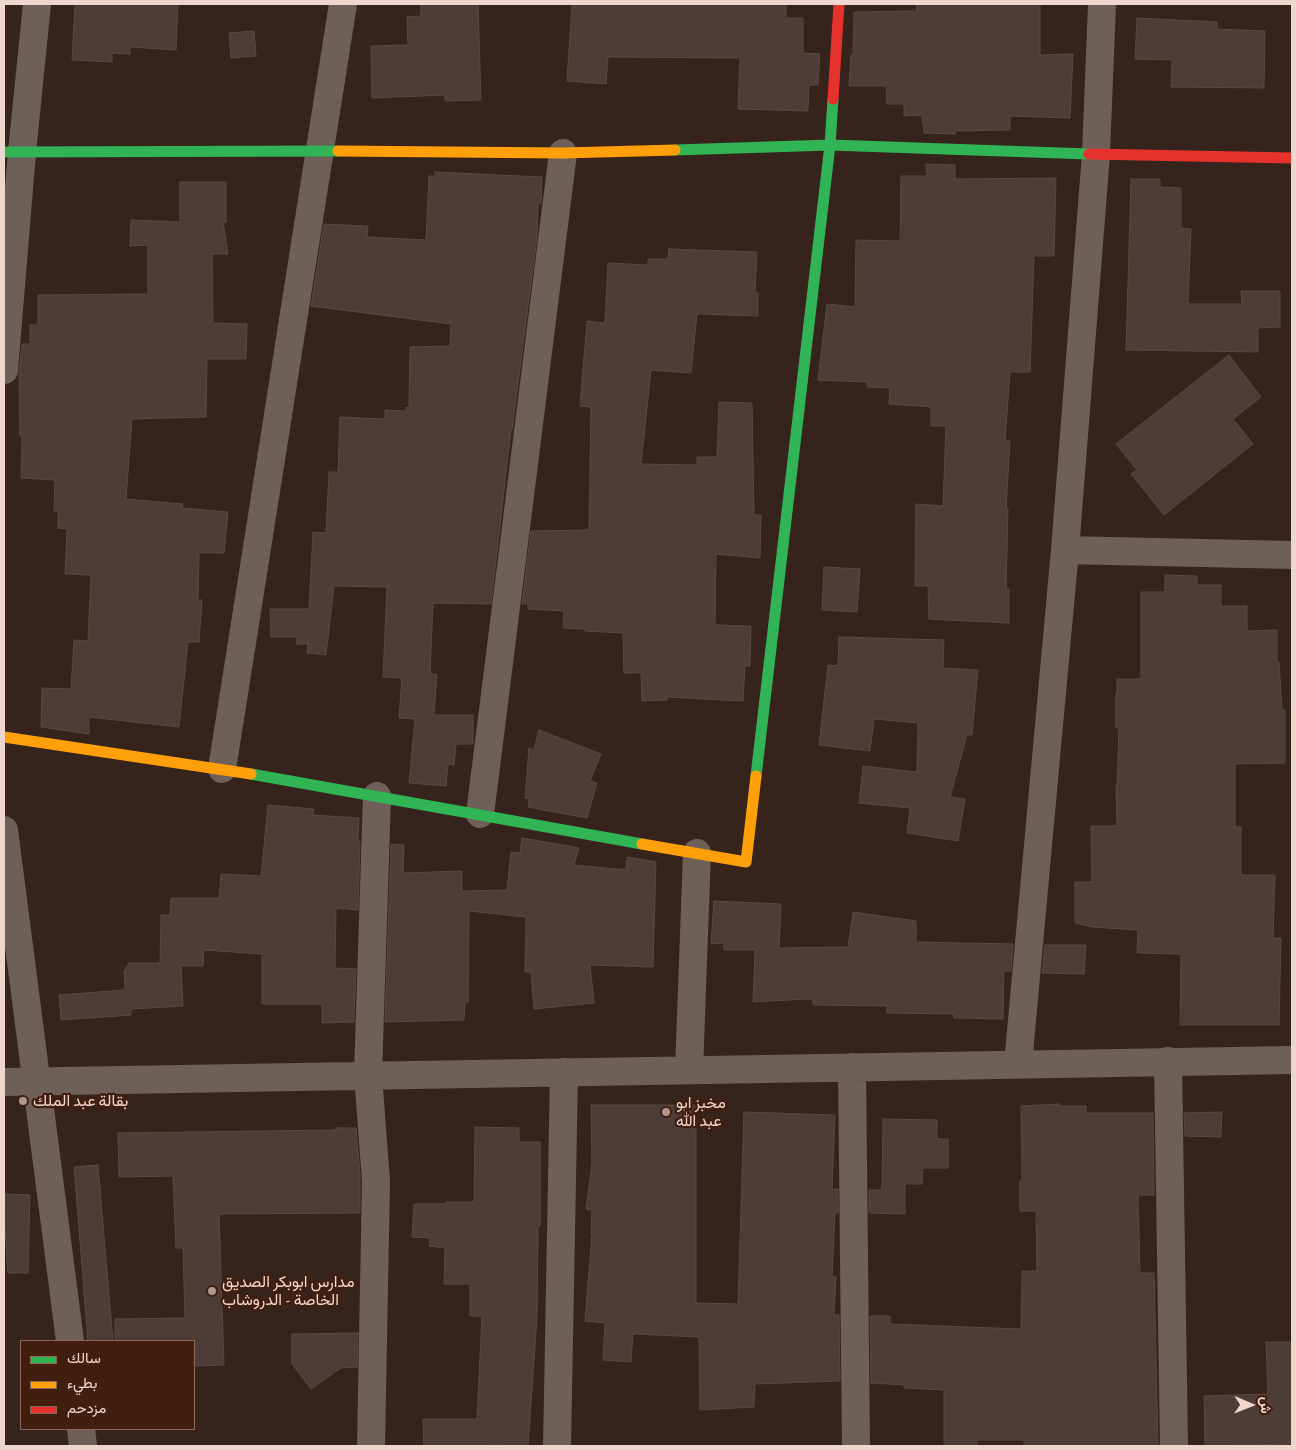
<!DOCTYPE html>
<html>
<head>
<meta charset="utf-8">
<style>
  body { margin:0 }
  #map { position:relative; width:1296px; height:1450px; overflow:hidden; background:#36231b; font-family:"Crimson Pro",Vazirmatn,serif }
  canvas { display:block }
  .frame { position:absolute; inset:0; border:5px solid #eed6cc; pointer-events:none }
  .legend { position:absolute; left:20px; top:1340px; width:175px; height:90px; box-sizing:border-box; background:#421e0f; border:1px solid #87685b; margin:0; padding:6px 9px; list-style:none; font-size:15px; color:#eed6cc }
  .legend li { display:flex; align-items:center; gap:10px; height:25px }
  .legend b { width:25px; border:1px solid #87685b }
  .north { position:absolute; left:1226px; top:1380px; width:50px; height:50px; -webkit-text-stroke:4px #421e0f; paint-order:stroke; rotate:91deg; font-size:14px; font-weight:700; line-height:20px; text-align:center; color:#eed6cc }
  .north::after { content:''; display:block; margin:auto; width:18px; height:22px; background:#eed6cc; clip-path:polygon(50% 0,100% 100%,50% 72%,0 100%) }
</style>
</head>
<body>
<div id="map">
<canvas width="1296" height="1450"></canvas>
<div class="frame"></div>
<ul class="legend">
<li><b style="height:6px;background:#30b455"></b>سالك</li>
<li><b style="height:6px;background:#ff9f0a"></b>بطيء</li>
<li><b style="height:6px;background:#e5322d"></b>مزدحم</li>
</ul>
<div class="north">ش</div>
</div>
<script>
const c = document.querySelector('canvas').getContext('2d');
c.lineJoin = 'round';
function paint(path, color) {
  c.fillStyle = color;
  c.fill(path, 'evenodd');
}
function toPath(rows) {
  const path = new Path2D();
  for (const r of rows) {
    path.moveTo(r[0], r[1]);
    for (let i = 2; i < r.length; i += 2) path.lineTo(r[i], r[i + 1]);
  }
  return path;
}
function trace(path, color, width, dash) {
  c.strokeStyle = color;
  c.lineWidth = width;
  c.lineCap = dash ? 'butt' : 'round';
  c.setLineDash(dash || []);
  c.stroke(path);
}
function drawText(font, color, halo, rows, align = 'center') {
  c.font = font + ' "Crimson Pro",Vazirmatn,serif';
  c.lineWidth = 4.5;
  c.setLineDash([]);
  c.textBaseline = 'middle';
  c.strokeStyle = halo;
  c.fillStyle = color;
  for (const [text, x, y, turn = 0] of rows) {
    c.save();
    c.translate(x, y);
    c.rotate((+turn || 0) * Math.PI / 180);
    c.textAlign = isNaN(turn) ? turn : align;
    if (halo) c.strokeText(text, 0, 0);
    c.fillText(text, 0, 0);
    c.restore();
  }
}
const building = toPath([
  [75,4,178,4,176,50,130,47,130,54,112,53,112,62,72,60,75,4],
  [421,4,478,4,481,100,445,101,445,95,372,98,371,46,408,45,407,17,421,16,421,4],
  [572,4,786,4,786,18,803,18,803,53,820,54,818,85,809,85,808,111,738,109,740,58,608,57,606,84,567,81,572,4],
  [916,4,1040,4,1040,55,1073,54,1070,118,1010,116,1010,130,955,131,955,134,924,133,922,115,904,116,904,104,887,104,886,86,849,86,851,55,853,55,854,12,917,11,916,4],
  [1137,18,1217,22,1217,29,1265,31,1264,88,1171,87,1172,60,1135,59,1137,18],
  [254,31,256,56,231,58,229,33,254,31],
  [926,164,955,165,955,179,1056,178,1054,256,1034,256,1030,372,1010,372,1005,441,1010,441,1006,509,1008,509,1006,589,1009,589,1009,623,929,619,928,586,915,586,916,504,943,506,946,426,931,426,931,407,889,404,890,388,867,387,867,382,818,380,827,304,855,307,856,240,900,241,901,176,927,176,926,164],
  [435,172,542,177,541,203,538,203,537,237,512,430,511,430,491,604,433,603,430,674,437,674,434,715,473,715,473,744,456,744,454,765,448,764,446,786,409,783,415,719,399,718,402,678,383,677,387,587,334,586,326,655,307,653,308,644,296,644,297,637,271,637,270,609,309,609,313,532,326,533,329,472,338,472,340,417,385,419,385,410,405,411,406,407,409,408,410,347,450,346,451,324,311,306,324,224,368,226,367,237,426,240,429,176,435,176,435,172],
  [1131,179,1160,179,1160,187,1181,188,1181,228,1191,229,1188,304,1242,304,1241,291,1280,291,1280,327,1258,328,1258,352,1126,350,1131,179],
  [180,182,226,182,226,223,223,222,228,254,212,254,213,323,247,324,246,359,207,359,206,417,132,419,126,499,183,504,182,508,228,512,224,553,199,553,198,600,202,600,199,642,188,642,179,727,89,717,89,734,41,727,42,688,71,689,74,640,88,641,91,575,65,574,67,529,58,528,58,511,54,511,55,480,21,478,22,436,20,436,19,373,22,344,30,344,30,325,38,325,38,295,148,294,148,245,130,246,131,220,180,222,180,182],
  [669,249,757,252,755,293,758,293,758,316,697,314,691,373,651,370,641,464,697,465,697,457,717,457,719,402,752,403,754,515,761,515,760,558,716,554,715,625,751,626,750,666,745,666,743,701,667,697,667,700,642,701,641,673,624,673,623,633,585,631,585,629,563,628,564,611,528,609,528,604,522,604,531,531,589,530,591,407,580,406,587,321,605,323,608,263,648,265,648,259,668,259,669,249],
  [1229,355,1261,397,1233,419,1253,444,1164,515,1131,474,1137,470,1116,444,1229,355],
  [824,567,860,569,857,612,822,610,824,567],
  [1165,575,1197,576,1197,585,1221,585,1221,606,1247,606,1247,631,1277,630,1277,662,1279,662,1282,710,1285,710,1285,763,1235,764,1235,827,1241,827,1241,875,1275,875,1273,938,1281,938,1279,1025,1180,1025,1181,954,1137,953,1138,930,1092,927,1075,923,1075,882,1092,882,1091,826,1117,826,1116,786,1117,786,1119,728,1116,728,1116,692,1117,692,1117,679,1141,679,1141,592,1165,592,1165,575],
  [839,637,944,640,943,668,978,670,972,735,967,735,950,797,965,799,958,841,907,833,910,808,859,803,863,766,917,772,918,723,874,719,870,751,819,745,828,665,838,666,839,637],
  [539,730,601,754,590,781,597,783,587,818,528,807,529,799,525,798,529,748,534,750,539,730],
  [268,805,314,809,313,815,359,818,358,840,360,842,358,910,336,908,335,968,356,969,354,1022,322,1023,322,1004,262,1004,262,954,204,950,203,966,181,966,183,1006,131,1009,131,1015,61,1020,59,995,125,990,124,971,129,963,160,963,161,915,170,915,171,898,219,898,221,874,261,876,268,805],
  [522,838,579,848,574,865,626,870,627,857,656,862,653,967,590,965,594,1003,534,1009,531,972,525,972,526,917,469,911,468,1002,465,1002,464,1020,385,1022,391,844,404,845,403,873,462,871,462,891,507,890,511,852,520,853,522,838],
  [714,901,781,904,779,948,848,947,853,912,916,921,916,942,1013,944,1011,971,1004,971,1003,1019,954,1018,954,1014,887,1013,887,1006,813,1005,813,999,806,999,753,1002,755,950,724,950,724,943,711,944,714,901],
  [1045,945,1086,945,1084,974,1042,973,1045,945],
  [1059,1104,1059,1106,1086,1106,1086,1113,1153,1113,1154,1195,1138,1195,1140,1273,1154,1273,1158,1446,1024,1446,1024,1440,977,1440,977,1446,944,1446,944,1390,904,1388,904,1385,871,1383,870,1316,890,1316,890,1324,1021,1329,1022,1271,1037,1271,1036,1211,1020,1211,1020,1181,1022,1181,1021,1106,1059,1104],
  [591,1105,696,1105,696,1303,738,1304,744,1112,835,1115,832,1189,838,1189,838,1213,835,1213,832,1277,836,1277,834,1315,839,1315,840,1381,755,1384,754,1407,700,1410,699,1337,633,1334,631,1362,603,1360,605,1323,585,1321,592,1234,591,1234,592,1210,586,1209,592,1164,591,1105],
  [1222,1112,1221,1137,1185,1136,1184,1113,1222,1112],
  [883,1119,937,1120,937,1139,948,1139,948,1168,923,1168,922,1184,905,1184,905,1214,869,1213,869,1190,882,1190,883,1119],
  [475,1127,519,1128,519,1142,540,1142,540,1226,538,1226,537,1318,528,1446,489,1445,489,1446,424,1446,423,1419,477,1419,482,1316,470,1316,470,1284,444,1284,445,1248,429,1246,430,1238,412,1237,414,1204,446,1204,446,1202,474,1202,475,1127],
  [336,1128,356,1128,360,1175,360,1213,219,1214,224,1365,194,1366,194,1341,115,1341,115,1319,185,1318,183,1248,176,1248,173,1176,119,1177,118,1133,336,1130,336,1128],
  [98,1165,113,1341,88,1341,74,1167,98,1165],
  [5,1194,30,1195,28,1273,8,1273,4,1211,4,1207,6,1207,5,1194],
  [358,1333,357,1367,341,1368,311,1389,292,1364,292,1334,358,1333],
  [1266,1342,1292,1342,1292,1444,1205,1446,1204,1396,1268,1394,1266,1342]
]);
const street = toPath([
  [4,370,22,152,37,4],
  [1065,550,1292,555],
  [222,769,343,4],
  [480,814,563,153],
  [4,830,70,1341],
  [1168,1061,1174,1446],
  [1018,1064,1065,550,1096,154,1102,4],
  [852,1067,856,1446],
  [689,1070,697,853],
  [4,1082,1292,1060],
  [81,1429,83,1446],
  [371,1446,376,1181,368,1075,377,796],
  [557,1446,564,1072]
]);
const fast = toPath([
  [675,150,830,145,1089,154],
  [4,152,338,151],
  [251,774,642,844],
  [756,776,830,145,833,99]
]);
const slow = toPath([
  [338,151,563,153,675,150],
  [4,737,251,774],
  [642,844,746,862,756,776]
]);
const jam = toPath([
  [833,99,839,4],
  [1089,154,1292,158]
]);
const markers = [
  [23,1101,5,"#ae978e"],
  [666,1112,5,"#ae978e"],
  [212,1291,5,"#ae978e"]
];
const poiNames = [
  ["بقالة عبد الملك",33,1101],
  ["مخبز ابو",676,1103],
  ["عبد الله",676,1121],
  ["مدارس ابوبكر الصديق",222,1282],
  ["الخاصة - الدروشاب",222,1300]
];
paint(building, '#4d3c38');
trace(building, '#594844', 1);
trace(street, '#6f5f59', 28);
trace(fast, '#30b455', 11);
trace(slow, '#ff9f0a', 11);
trace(jam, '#e5322d', 11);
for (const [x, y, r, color] of markers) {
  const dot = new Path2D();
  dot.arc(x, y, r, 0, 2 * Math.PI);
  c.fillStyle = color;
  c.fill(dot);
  trace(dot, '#421e0f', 2);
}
drawText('16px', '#eed6cc', '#421e0f', poiNames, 'left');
</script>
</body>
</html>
